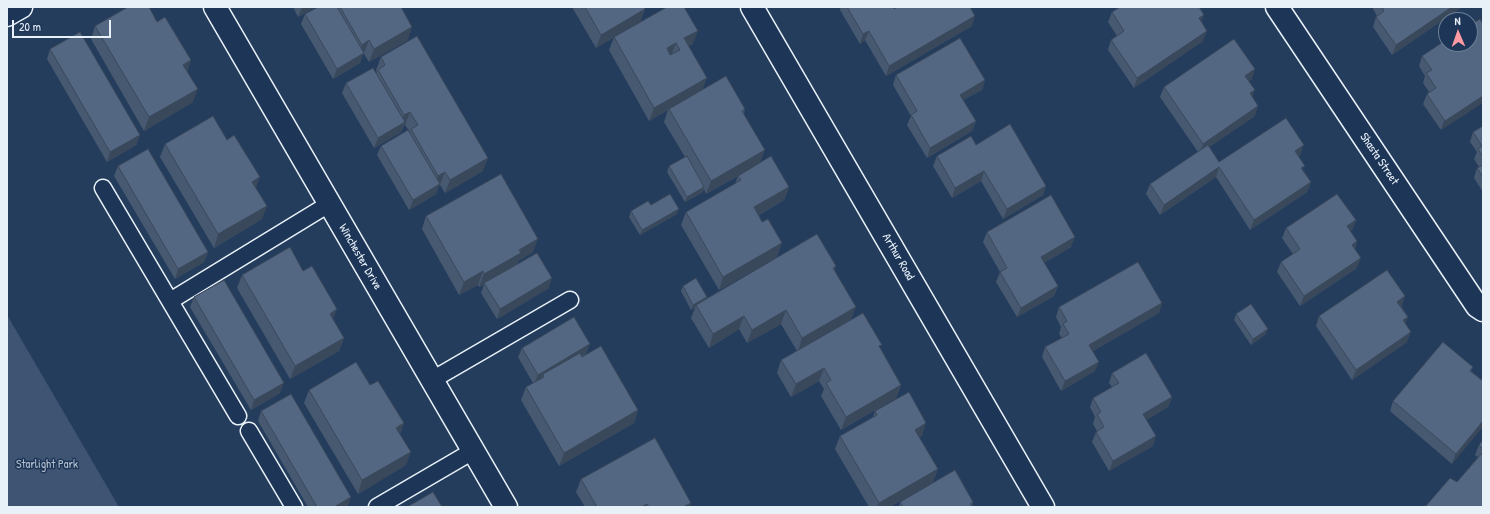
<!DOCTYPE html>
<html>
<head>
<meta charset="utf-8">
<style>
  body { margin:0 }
  #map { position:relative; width:1490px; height:514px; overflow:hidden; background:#253d5d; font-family:"Patrick Hand",sans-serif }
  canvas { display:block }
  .frame { position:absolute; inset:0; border:8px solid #e8f1f8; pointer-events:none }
  .north { position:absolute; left:1438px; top:12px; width:40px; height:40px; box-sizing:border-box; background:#1d3557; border:1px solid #6e8097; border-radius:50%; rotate:358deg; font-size:11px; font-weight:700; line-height:16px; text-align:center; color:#e8f1f8 }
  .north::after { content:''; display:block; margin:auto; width:14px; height:18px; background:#ff9aa2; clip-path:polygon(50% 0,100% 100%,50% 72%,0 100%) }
  .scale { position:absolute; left:12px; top:20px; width:99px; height:18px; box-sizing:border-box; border:2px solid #e8f1f8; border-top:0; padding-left:5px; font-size:12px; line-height:14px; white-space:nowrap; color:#e8f1f8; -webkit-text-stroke:3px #1d3557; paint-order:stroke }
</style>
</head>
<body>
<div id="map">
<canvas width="1490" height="514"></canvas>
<div class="frame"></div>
<div class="north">N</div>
<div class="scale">20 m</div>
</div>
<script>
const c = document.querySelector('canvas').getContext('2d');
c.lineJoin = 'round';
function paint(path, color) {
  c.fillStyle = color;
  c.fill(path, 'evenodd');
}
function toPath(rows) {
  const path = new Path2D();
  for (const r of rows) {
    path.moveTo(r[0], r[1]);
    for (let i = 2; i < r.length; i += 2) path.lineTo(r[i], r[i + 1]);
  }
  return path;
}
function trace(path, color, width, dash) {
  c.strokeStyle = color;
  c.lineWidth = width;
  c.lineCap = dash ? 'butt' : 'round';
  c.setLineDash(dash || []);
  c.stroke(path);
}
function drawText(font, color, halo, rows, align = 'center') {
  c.font = font + ' "Patrick Hand",sans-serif';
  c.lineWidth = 3;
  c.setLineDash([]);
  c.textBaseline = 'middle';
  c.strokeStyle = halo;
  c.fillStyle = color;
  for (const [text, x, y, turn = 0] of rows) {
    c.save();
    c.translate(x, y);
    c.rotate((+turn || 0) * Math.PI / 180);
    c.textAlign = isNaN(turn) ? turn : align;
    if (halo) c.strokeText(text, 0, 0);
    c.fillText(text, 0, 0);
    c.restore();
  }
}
const green = toPath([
  [7,315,119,507,7,507]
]);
const lane = toPath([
  [103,188,238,416],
  [170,301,329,204],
  [432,380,570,300],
  [249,431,294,507],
  [377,507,473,451]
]);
const street = toPath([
  [215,7,506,507],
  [1277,7,1477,306,1483,310],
  [7,15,21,7]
]);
const secondary = toPath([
  [752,7,1043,507]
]);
const wall = toPath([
  [293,7,315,7,298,17],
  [318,7,401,7,408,40,369,62,364,54,363,54,360,63,333,79,301,24,305,14],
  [572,7,644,7,645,9,640,22,596,48],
  [841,7,893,7,894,9,972,26,886,76,865,40,860,44,840,10],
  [1372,7,1462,7,1392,55,1373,27,1376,17,1377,16],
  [1112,12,1201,22,1203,41,1134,88,1108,50,1111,40,1117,36,1108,22],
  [157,22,191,60,187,71,193,102,144,131,91,39,95,26],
  [1483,24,1441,130,1423,104,1427,94,1429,92,1423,83,1425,76,1419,66,1422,56],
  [614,37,693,44,689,46,703,89,745,109,744,113,760,163,789,187,784,200,759,215,777,257,719,290,681,225,686,212,735,184,738,176,706,194,704,189,702,193,685,202,667,172,669,166,685,157,664,122,668,110,649,121,609,50],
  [50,49,140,135,136,145,107,162,47,59],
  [381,57,483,171,445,193,440,185,439,185,436,194,409,210,377,155,381,146,410,132,405,125,404,126,401,132,374,148,342,93,346,83,376,73,377,72,376,70],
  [896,75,985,80,982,90,963,100,976,121,972,131,927,158,907,125,911,116,893,85],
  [1252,79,1249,81,1252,97,1255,116,1209,147,1219,162,1300,155,1298,156,1303,170,1311,182,1307,192,1250,230,1216,177,1160,215,1146,194,1150,184,1198,152,1160,97,1164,87],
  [1483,126,1483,192,1474,178,1477,168,1479,167,1474,159,1477,152,1470,142,1473,132],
  [165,144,256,188,262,219,214,248,160,157],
  [976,145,1046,186,1043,195,1003,219,981,181,952,198,933,166,937,156],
  [118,166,208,252,204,262,175,279,114,176],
  [631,211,677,214,640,235,629,217],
  [426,216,533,252,518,261,517,265,549,288,497,319,481,293,484,285,479,287,478,285,459,295,422,229],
  [1356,220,1352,230,1350,231,1357,241,1355,249,1357,268,1300,306,1277,272,1281,262,1293,254,1282,238,1286,228],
  [987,232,1071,247,1044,263,1058,286,1054,296,1017,317,996,282,1000,272,983,242],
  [836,266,834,270,851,320,880,349,901,385,896,398,841,430,821,396,824,389,819,381,791,397,777,373,781,360,797,351,781,324,747,343,739,329,709,348,691,318,695,308,691,310,681,291,683,286,707,298],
  [242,275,333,320,344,338,339,351,290,379,237,288],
  [194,297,280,393,251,410,190,307],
  [1162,303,1159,313,1093,351,1095,371,1061,391,1042,357,1045,347,1062,338,1059,334,1061,327,1056,317,1059,307],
  [1401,306,1408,317,1405,324,1407,342,1352,380,1316,326,1319,316,1402,306],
  [1236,314,1266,334,1251,345,1234,320],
  [522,348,587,354,638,410,634,423,559,466,521,400,526,387,533,383,518,357],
  [1473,367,1471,371,1483,381,1452,464,1390,411,1393,401],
  [1112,373,1172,397,1168,407,1146,420,1153,446,1109,471,1092,442,1096,432,1097,431,1093,424,1095,417,1090,407,1093,398,1112,387,1109,383],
  [309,390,404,423,400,434,406,465,358,494,304,403],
  [261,411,351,497,347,507,308,507,258,421],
  [875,411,922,436,919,437,938,469,933,482,890,507,869,507,835,449,840,436,873,417],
  [1483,440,1483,507,1457,482,1478,457,1475,455,1479,445],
  [581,479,683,507,585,507,576,492],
  [900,502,973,502,972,506,972,507,899,507]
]);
const shadedWall = toPath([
  [302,7,315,7,298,17],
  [1452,7,1462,7,1392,55,1396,45],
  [645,9,640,22,596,48,601,35],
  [1204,15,1200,25,1199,18],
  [975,16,972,26,886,76,889,66],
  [412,27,408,40,369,62,374,49],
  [698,31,693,44,679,51,684,38],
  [869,31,865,40,860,44,863,34],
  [1207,31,1203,41,1134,88,1137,78],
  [369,40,360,63,333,79,337,69,358,57,362,45],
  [676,43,671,56,667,48],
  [191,60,186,74,183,65],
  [1255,69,1252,79,1242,86,1245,76],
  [707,78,702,91,669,109,668,110,649,121,654,108],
  [985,80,982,90,956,104,960,95],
  [198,89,193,102,144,131,149,117],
  [1255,90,1251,100,1250,93],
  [1483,96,1483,103,1441,130,1445,121],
  [1258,106,1255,116,1199,154,1203,144],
  [410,112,405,125,404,126,401,132,374,148,378,138,400,125,404,115],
  [976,121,972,131,927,158,930,148],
  [140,135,136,145,107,162,110,152],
  [1304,145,1300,155,1291,160,1295,151],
  [765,150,760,163,706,194,711,181],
  [488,158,483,171,445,193,450,180],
  [1219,167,1216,177,1160,215,1164,205],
  [984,171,981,181,952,198,955,188],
  [445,172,436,194,409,210,413,200,433,188,438,176],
  [260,177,255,191,252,182],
  [1311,182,1307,192,1250,230,1254,220],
  [1046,186,1043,195,1003,219,1007,209],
  [704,187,702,193,685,202,687,197],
  [789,187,784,200,749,220,754,207],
  [267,206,262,219,214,248,218,234],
  [679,209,677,214,640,235,642,230],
  [1356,220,1352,230,1343,236,1347,226],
  [1075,237,1071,247,1037,267,1041,257],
  [538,239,533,252,518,261,516,266,484,283,484,285,479,287,484,274,519,250],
  [1357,241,1354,251,1352,245],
  [782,243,777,257,719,290,723,277],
  [208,252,204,262,175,279,178,269],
  [1361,258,1357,268,1300,306,1304,296],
  [483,271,478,285,459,295,464,282],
  [552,278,549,288,497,319,500,309],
  [1058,286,1054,296,1017,317,1021,308],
  [1405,296,1402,306,1394,311,1397,302],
  [707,297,705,302,696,305,695,308,691,310,693,305],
  [1162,303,1159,313,1086,355,1089,345],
  [856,307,851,320,798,351,802,338],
  [337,309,332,322,330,314],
  [786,310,781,324,747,343,752,330],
  [744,316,739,329,709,348,713,334],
  [1408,317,1404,327,1403,320],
  [1268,329,1266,334,1251,345,1253,339],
  [1411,332,1407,342,1352,380,1356,370],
  [344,338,339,351,290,379,295,366],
  [590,344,586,354,544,377,543,374,540,381,534,384,538,375],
  [1099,362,1095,371,1061,391,1065,381],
  [824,368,819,381,791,397,796,384],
  [284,383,280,393,251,410,254,400],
  [901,385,896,398,841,430,846,417],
  [1172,397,1168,407,1140,424,1143,414],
  [638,410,634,423,559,466,564,453],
  [1483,421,1483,427,1452,464,1456,454],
  [404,423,399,436,396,428],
  [926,423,922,436,910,443,915,430],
  [1156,436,1153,446,1109,471,1113,461],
  [411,452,406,465,358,494,362,480],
  [938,469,933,482,890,507,877,507,879,503],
  [351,497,347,507,334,507],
  [691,503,689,507,683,507],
  [647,504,646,507,641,507]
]);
const building = toPath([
  [128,7,149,7,157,22,165,17,191,60,183,65,198,89,149,117,95,26,128,7],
  [318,7,337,7,364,53,337,69,305,14,318,7],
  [340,7,401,7,412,27,374,49,369,40,362,45,340,7],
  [585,7,644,7,645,9,601,35,585,7],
  [667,7,684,7,698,31,684,38,707,78,654,108,614,37,667,7],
  [676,43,680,50,670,55,667,48,676,43],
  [847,7,893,7,894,9,897,7,970,7,975,16,889,66,869,31,863,34,847,7],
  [1120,7,1199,7,1204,15,1199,18,1207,31,1137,78,1111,40,1124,31,1112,12,1120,7],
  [1382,7,1452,7,1396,45,1376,17,1384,11,1382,7],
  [1480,19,1483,24,1483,96,1445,121,1427,94,1436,88,1426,73,1432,70,1422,56,1446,40,1446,44,1470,44,1470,25,1480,19],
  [80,32,140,135,110,152,50,49,80,32],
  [417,36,488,158,450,180,445,172,438,176,411,129,418,125,410,112,404,115,378,70,385,65,381,57,417,36],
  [960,38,985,80,960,95,976,121,930,148,911,115,917,111,896,75,960,38],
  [1234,39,1255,69,1245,76,1255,90,1250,93,1258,106,1203,144,1164,87,1234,39],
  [373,68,405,122,378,138,346,83,373,68],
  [726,76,745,109,742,111,765,150,711,181,669,109,726,76],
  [213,116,227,140,234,135,260,177,252,182,267,206,218,234,165,144,213,116],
  [1286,118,1304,145,1295,151,1305,166,1301,168,1311,182,1254,220,1219,167,1164,205,1150,184,1208,145,1219,162,1286,118],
  [1010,124,1046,186,1007,209,984,171,955,188,937,156,971,136,976,145,1010,124],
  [1483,126,1483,157,1478,149,1482,146,1473,132,1483,126],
  [408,130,440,184,413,200,381,146,408,130],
  [148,149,208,252,178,269,118,166,148,149],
  [687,156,704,187,687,197,669,166,687,156],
  [771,156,789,187,754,207,762,222,768,219,782,243,723,277,686,212,741,180,738,176,771,156],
  [1483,165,1483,177,1477,168,1483,165],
  [501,174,538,239,519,250,521,253,484,274,483,271,464,282,426,216,501,174],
  [670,194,679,209,642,230,631,211,648,201,651,205,670,194],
  [1337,194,1356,220,1347,226,1357,241,1352,245,1361,258,1304,296,1281,262,1300,249,1286,228,1337,194],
  [1051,195,1075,237,1041,257,1058,286,1021,308,1000,272,1007,268,987,232,1051,195],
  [817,234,836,266,833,268,856,307,802,338,786,310,752,330,744,316,713,334,696,305,817,234],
  [290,247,303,271,312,266,337,309,330,314,344,338,295,366,242,275,290,247],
  [537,253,552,278,500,309,484,283,537,253],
  [1138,262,1162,303,1089,345,1099,362,1065,381,1045,347,1069,334,1063,324,1067,321,1059,307,1138,262],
  [1387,270,1405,296,1397,302,1408,317,1403,320,1411,332,1356,370,1319,316,1387,270],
  [696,278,707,297,693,305,683,286,696,278],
  [224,280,284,383,254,400,194,297,224,280],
  [1251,304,1268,329,1253,339,1236,314,1251,304],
  [863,313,882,345,879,346,901,385,846,417,826,383,831,380,824,368,796,384,781,360,863,313],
  [574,317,590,344,538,375,522,348,574,317],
  [1443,342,1473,367,1470,371,1483,381,1483,421,1456,454,1393,401,1443,342],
  [601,346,638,410,564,453,526,387,544,377,543,374,580,353,582,357,601,346],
  [1146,353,1172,397,1143,414,1156,436,1113,461,1096,432,1104,427,1097,414,1101,412,1093,398,1119,383,1112,373,1146,353],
  [356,362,370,385,378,381,404,423,396,428,411,452,362,480,309,390,356,362],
  [909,392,926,423,915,430,938,469,879,503,840,436,877,415,875,411,909,392],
  [291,394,351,497,334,507,317,507,261,411,291,394],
  [655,438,691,503,683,507,649,507,647,504,641,507,597,507,581,479,655,438],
  [1483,440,1483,449,1479,445,1483,440],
  [1483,452,1483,507,1425,507,1450,478,1457,482,1483,452],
  [955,470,973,502,970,504,972,507,903,507,900,502,955,470],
  [433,492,442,507,407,507,433,492]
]);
const streetNames = [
  ["Shasta Street",1379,159,56],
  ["Winchester Drive",360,257,60],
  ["Arthur Road",898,257,60]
];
const parkNames = [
  ["Starlight Park",47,465]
];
paint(green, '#3e5472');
trace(lane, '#e8f1f8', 19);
trace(street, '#e8f1f8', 25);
trace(secondary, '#e8f1f8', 25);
trace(lane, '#1d3557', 16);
trace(street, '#1d3557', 22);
trace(secondary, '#1d3557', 22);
paint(wall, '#475970');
paint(shadedWall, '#3a485b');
paint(building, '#536782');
trace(building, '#3a485b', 1);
drawText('12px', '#e8f1f8', '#1d3557', streetNames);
drawText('12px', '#b5c2d0', '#1d3557', parkNames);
</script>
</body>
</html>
